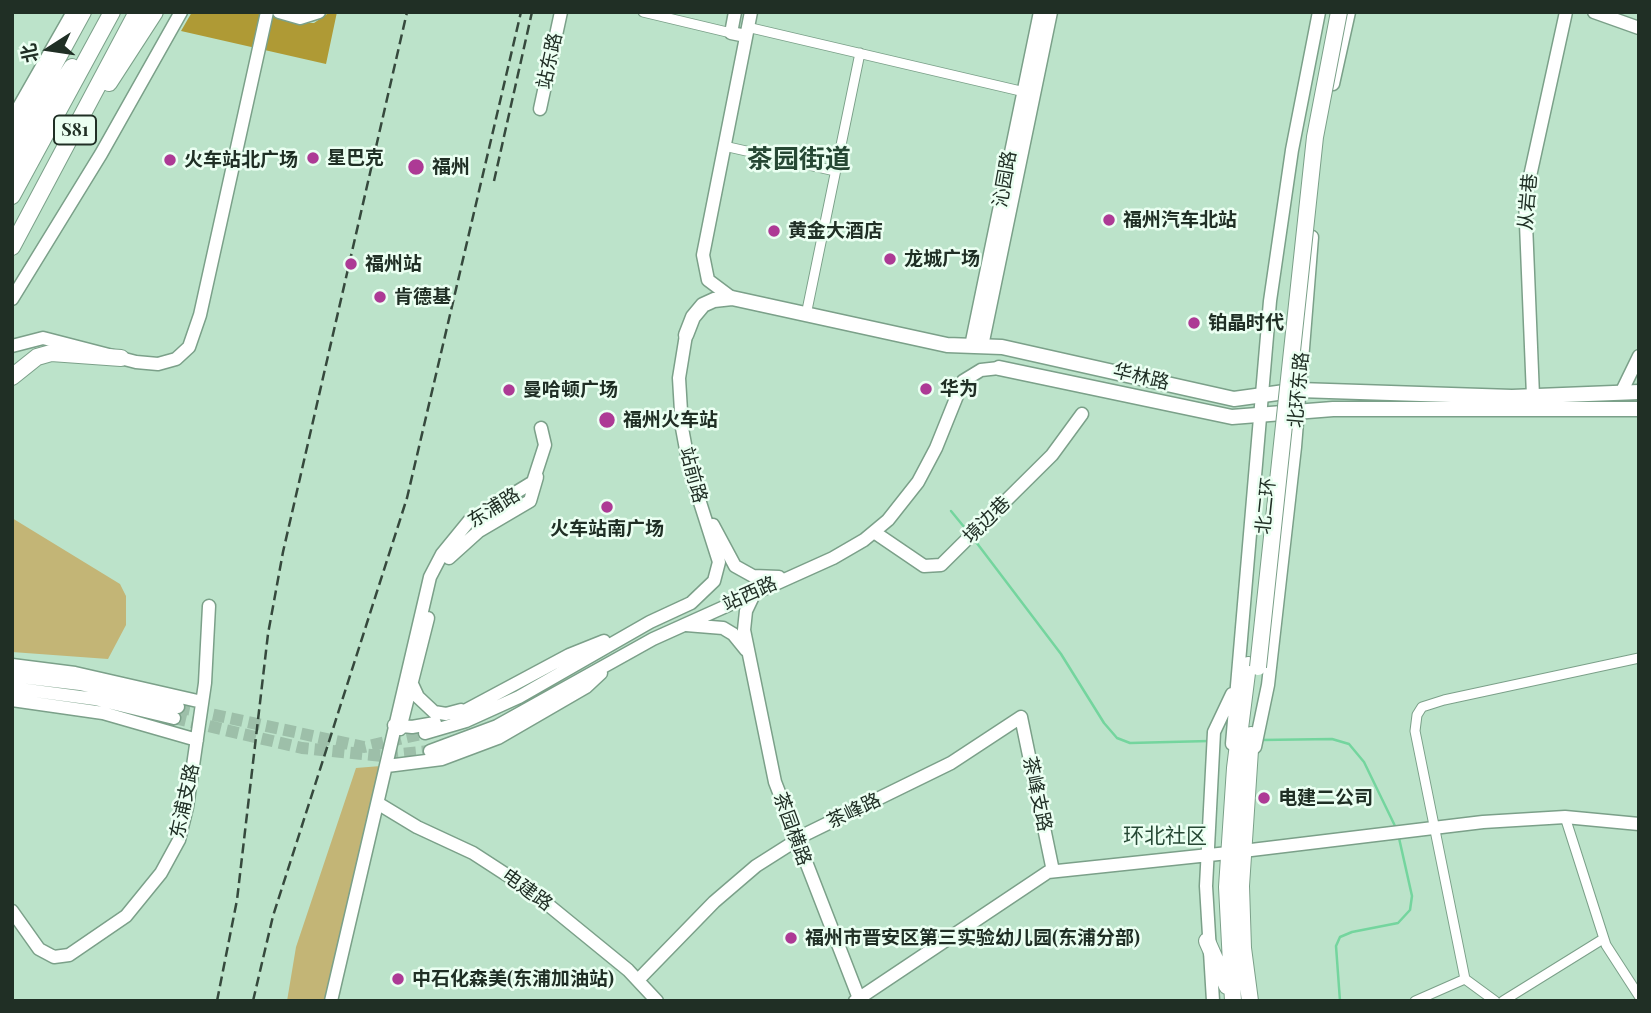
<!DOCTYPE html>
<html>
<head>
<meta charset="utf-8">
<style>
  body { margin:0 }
  #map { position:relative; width:1651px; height:1013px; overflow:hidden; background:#bce3ca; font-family:"Playfair Display","Noto Sans SC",serif }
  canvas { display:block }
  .frame { position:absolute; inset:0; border:14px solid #202f25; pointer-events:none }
  .north { position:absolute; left:14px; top:14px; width:70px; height:70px; -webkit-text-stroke:5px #ebfff2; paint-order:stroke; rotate:258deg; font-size:19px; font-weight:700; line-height:28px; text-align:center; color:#202f25 }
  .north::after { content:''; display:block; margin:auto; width:24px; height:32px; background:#202f25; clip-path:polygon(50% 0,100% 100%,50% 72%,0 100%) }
</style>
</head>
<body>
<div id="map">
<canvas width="1651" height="1013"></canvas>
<div class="frame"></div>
<div class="north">北</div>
</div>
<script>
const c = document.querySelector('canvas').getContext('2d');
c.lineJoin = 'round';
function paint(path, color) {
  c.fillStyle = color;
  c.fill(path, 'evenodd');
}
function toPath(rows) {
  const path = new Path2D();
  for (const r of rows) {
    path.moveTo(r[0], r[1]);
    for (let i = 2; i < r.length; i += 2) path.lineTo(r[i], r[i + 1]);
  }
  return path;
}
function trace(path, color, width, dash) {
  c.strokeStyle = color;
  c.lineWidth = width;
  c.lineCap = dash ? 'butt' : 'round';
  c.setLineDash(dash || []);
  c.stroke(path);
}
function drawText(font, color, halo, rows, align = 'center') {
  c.font = font + ' "Playfair Display","Noto Sans SC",serif';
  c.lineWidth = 5;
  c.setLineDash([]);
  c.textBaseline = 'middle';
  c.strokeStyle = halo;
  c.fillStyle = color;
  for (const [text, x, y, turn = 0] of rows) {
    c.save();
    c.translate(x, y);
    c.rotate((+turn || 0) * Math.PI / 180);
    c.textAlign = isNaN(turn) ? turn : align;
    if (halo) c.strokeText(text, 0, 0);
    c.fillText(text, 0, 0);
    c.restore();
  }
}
const green = toPath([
  [12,518,120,584,126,596,126,625,108,659,12,652],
  [381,766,325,1001,287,1001,296,947,356,768]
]);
const forest = toPath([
  [192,12,264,12,301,23,314,23,330,12,337,12,326,64,181,31]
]);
const stream = toPath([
  [951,511,969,533],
  [973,538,1061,654,1104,723,1117,738,1130,743,1209,741],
  [1261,740,1332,739,1349,744,1364,762,1396,828],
  [1340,1001,1336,946,1340,937,1352,932,1398,923,1410,910,1412,896,1399,838]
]);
const secondaryTunnel = toPath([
  [178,707,364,747,425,733],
  [174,718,302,748,382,756,430,751]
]);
const street = toPath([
  [643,12,731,33],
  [747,27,1029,93],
  [724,146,835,171],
  [806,315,860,53],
  [1565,817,1606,945,1639,996],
  [1415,1001,1465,979],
  [1495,1001,1465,979,1415,731,1417,715,1422,707,1444,700,1639,658],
  [1503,1001,1603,939]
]);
const secondary = toPath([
  [279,12,300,18,319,12],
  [735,12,731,33,746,36],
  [1594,12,1639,28],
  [1333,84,1349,12],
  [540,109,561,12],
  [12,119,73,12],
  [732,298,708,280,703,255,751,12],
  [12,299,101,154,181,12],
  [12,346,43,338,136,362,158,364,176,359,189,347,200,315,267,12],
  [971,346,1040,12],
  [982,346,1051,12],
  [1621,393,1639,356],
  [1533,396,1525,199,1566,12],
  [713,525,735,566,753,576,779,577],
  [874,532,924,566,941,565,1052,455,1082,414],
  [449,558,479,531,530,501,537,477],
  [756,590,746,611,744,630,775,782,860,1001],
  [686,625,723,628,733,634,746,650],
  [12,665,75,673,202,702],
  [12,676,80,684,178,707],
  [412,684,418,697,434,712,446,714,461,710],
  [12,688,95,699,174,718],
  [12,700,103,713,197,740],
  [455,716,569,655,604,641],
  [394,725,412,727,435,723],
  [400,729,428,618],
  [425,733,466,721,519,697,650,622,691,603,714,581,719,562,690,471,682,428,679,378,686,335],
  [1232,744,1270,301,1292,150,1319,12],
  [1255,747,1268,685,1295,447,1312,237],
  [430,751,497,726,653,639,833,558,864,540,888,520,918,482,936,448,963,381,981,370,999,368],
  [387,766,442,759,498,738,586,687,601,673],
  [379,804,417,827,473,853,530,890,628,970,657,1001],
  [1243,851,1483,822,1565,817,1639,824],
  [12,911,39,949,54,957,69,955,126,916,161,873,179,840,187,807,205,683,209,606],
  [639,979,714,902,756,866,808,833,951,763,1021,717,1053,871],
  [331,1001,430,577,442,554,469,521,533,482,545,445,541,428],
  [855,1001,1048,872,1228,853],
  [1213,1001,1206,886,1214,732,1232,694]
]);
const primary = toPath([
  [686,335,693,317,703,305,714,300,732,298,947,345,1002,347,1234,399,1299,390,1512,397,1639,392],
  [999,368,1232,417,1333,409,1639,409]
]);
const highway = toPath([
  [109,83,155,12],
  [12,142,83,12],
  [12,170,43,111,72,67],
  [12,196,112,12],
  [12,247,137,12],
  [12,377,37,357,51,353,121,358],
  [1207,941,1227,986],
  [1233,1001,1227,887,1235,768,1248,665],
  [1250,1001,1243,948,1241,886,1251,735]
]);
const rail = toPath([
  [494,181,532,12],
  [217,1001,237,900,268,634,283,552,407,12],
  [253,1001,273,916,407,498,521,12]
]);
const highwayBridge = toPath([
  [1258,667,1315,137,1339,12]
]);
const markers = [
  [313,158,7,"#ad3a95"],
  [170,160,7,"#ad3a95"],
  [416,167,9,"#ad3a95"],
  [1109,220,7,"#ad3a95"],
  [774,231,7,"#ad3a95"],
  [890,259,7,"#ad3a95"],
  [351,264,7,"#ad3a95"],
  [380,297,7,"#ad3a95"],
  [1194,323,7,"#ad3a95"],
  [926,389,7,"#ad3a95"],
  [509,390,7,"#ad3a95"],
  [607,420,9,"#ad3a95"],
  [607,507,7,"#ad3a95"],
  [1264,798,7,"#ad3a95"],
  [791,938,7,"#ad3a95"],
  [398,979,7,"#ad3a95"]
];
const shields = [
  [75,130,42]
];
const shieldNames = [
  ["S81",75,130]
];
const streetNames = [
  ["站东路",550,61,-78],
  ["沁园路",1005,179,-80],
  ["从岩巷",1528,202,-85],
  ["华林路",1141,377,13],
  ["北环东路",1299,390,-85],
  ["站前路",693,475,75],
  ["北二环",1266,506,-84],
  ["东浦路",494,508,-32],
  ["境边巷",987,520,-45],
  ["站西路",750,594,-24],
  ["茶峰支路",1037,794,78],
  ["东浦支路",185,801,-78],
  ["茶峰路",854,811,-25],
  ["茶园横路",792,829,70],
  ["电建路",527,890,36]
];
const poiNames = [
  ["星巴克",327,158],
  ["火车站北广场",184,160],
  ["福州",432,167],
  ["福州汽车北站",1123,220],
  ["黄金大酒店",788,231],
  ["龙城广场",904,259],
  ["福州站",365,264],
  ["肯德基",394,297],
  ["铂晶时代",1208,323],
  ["华为",940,389],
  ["曼哈顿广场",523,390],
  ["福州火车站",623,420],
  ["火车站南广场",607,529,"center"],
  ["电建二公司",1278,798],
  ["福州市晋安区第三实验幼儿园(东浦分部)",805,938],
  ["中石化森美(东浦加油站)",412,979]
];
const neighbourhoodNames = [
  ["环北社区",1165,836]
];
const districtNames = [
  ["茶园街道",799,160]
];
paint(green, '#c3b576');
paint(forest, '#af9a35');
trace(stream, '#74d59e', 2.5);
trace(secondaryTunnel, '#9dbfa9', 12, [12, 6]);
trace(street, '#7ba089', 11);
trace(secondary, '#7ba089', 15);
trace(primary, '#7ba089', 17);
trace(highway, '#7ba089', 18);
trace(street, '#fff', 9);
trace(secondary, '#fff', 12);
trace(primary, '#fff', 14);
trace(highway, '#fff', 16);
trace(rail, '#36493d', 2.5, [10, 5]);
trace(highwayBridge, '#7ba089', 18, []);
trace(highwayBridge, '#fff', 16);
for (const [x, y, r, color] of markers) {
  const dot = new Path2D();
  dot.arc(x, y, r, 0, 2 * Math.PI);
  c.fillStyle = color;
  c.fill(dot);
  trace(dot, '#ebfff2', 2.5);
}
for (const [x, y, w] of shields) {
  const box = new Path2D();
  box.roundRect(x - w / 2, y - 14.5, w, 29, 5);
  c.fillStyle = '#ebfff2';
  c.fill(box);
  trace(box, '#202f25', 2);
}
drawText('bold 18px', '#202f25', null, shieldNames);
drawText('19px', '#202f25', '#ebfff2', streetNames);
drawText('bold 19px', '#202f25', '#ebfff2', poiNames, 'left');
drawText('21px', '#264834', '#ebfff2', neighbourhoodNames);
drawText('bold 26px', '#264834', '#ebfff2', districtNames);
</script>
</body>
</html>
